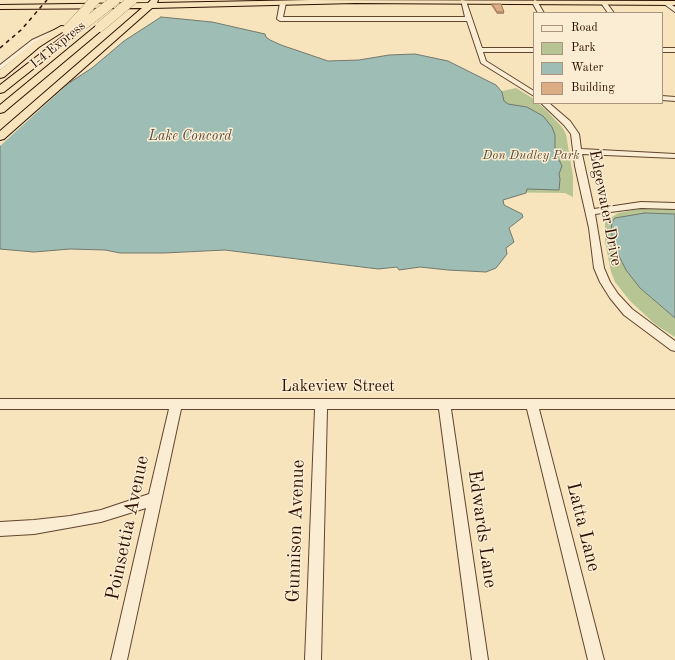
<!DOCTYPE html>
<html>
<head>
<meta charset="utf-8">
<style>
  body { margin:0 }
  #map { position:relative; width:675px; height:660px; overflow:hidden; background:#f7e4bc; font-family:"Old Standard TT",serif }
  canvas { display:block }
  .legend { position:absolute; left:533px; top:12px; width:130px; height:92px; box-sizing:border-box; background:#faedd3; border:1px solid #a9957f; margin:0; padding:5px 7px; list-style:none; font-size:12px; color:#2f1000 }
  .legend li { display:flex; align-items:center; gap:8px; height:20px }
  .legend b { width:20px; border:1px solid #a9957f }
</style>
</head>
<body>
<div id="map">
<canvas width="675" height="660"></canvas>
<ul class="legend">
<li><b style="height:5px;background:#faedd3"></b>Road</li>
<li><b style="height:11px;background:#b7c595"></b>Park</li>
<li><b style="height:11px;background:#9ebeb5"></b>Water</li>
<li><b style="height:11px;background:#dcac84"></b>Building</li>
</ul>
</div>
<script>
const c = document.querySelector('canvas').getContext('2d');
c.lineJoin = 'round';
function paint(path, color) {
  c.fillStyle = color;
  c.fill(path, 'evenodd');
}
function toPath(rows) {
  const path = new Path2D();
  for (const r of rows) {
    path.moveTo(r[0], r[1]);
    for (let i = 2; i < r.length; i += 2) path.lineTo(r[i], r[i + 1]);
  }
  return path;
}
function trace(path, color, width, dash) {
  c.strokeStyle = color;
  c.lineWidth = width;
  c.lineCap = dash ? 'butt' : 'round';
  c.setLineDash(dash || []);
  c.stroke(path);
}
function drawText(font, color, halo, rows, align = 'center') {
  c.font = font + ' "Old Standard TT",serif';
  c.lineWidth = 3;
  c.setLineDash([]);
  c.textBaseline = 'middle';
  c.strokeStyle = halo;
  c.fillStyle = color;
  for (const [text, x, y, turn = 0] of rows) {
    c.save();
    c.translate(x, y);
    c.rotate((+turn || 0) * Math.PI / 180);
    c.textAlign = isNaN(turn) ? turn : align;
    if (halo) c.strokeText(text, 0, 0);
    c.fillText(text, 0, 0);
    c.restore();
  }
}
const green = toPath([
  [516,88,534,99,534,103,538,103,547,111,562,127,566,134,573,176,573,197,565,193,482,192,493,93],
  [643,208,675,209,675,214,656,213,612,222,611,231,640,288,675,318,675,337,656,325,630,301,615,282,611,272,605,241,605,222,618,213]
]);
const water = toPath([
  [161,17,212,22,265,34,266,37,270,40,281,45,328,61,359,60,389,55,415,54,448,61,496,85,502,92,504,101,508,104,527,107,543,116,552,127,555,135,555,152,562,166,559,174,560,179,559,190,527,189,526,193,503,200,504,205,522,214,523,217,509,228,514,242,506,248,507,254,496,268,486,272,448,270,420,267,399,270,397,267,378,269,225,250,164,253,120,253,105,250,70,249,34,252,0,249,0,137,66,85,92,68,124,41,161,17],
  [645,213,675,214,675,318,640,288,626,270,615,248,611,231,612,222,615,218,645,213]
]);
const pier = toPath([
  [67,82,70,82,0,146,0,135]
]);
const minor = toPath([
  [461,0,466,1,482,48,534,48,534,52,483,52,486,61,534,91,534,96,481,63,467,21,280,21,277,19,280,3,283,1,286,3,283,17,465,17,461,0],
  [535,0,537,1,544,13,538,13,532,2,535,0],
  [602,2,606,2,614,13,608,13,601,3,602,2],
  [664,2,668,2,675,7,675,12,664,4,664,2],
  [63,26,66,28,65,29,36,42,0,70,0,65,32,40,63,26],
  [662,48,675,48,675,52,662,52,662,48],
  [662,96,675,97,675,101,662,100,662,96],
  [541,103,549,103,570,121,579,134,581,149,675,154,675,158,582,154,594,209,641,202,675,203,675,209,641,208,595,214,604,268,610,282,618,294,632,309,675,341,675,351,671,350,624,315,610,298,600,282,594,268,589,228,575,166,571,134,564,125,541,103],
  [0,399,675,399,675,409,539,409,604,660,588,660,527,409,451,409,488,660,472,660,439,409,327,409,321,660,305,660,315,409,181,409,127,660,111,660,146,508,101,522,34,534,0,536,0,522,34,520,70,516,101,510,149,494,169,409,0,409,0,399]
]);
const highway = toPath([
  [151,0,158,0,157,3,310,0,675,1,675,5,355,3,152,8,4,139,0,140,0,131,142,8,0,9,0,5,148,3,151,0],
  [83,22,87,25,86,27,4,92,0,93,0,85,80,23,83,22],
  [100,24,104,27,103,29,4,112,0,113,0,105,97,25,100,24],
  [61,26,64,27,65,29,64,31,39,47,4,77,0,78,0,70,33,43,61,26]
]);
const rail = toPath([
  [0,48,21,30,47,0]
]);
const highwayBridge = toPath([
  [83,25,115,0],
  [100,27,132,0],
  [67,30,95,0]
]);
const wall = toPath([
  [492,4,504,12,504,14,497,14,491,5]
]);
const building = toPath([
  [492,4,501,4,504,12,497,12,492,4]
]);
const farStreetnames = [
  ["I-4 Express",58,45,-39]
];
const farParknames = [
  ["Don Dudley Park",531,156]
];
const farWaternames = [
  ["Lake Concord",190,136]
];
const streetNames = [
  ["Edgewater Drive",605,208,79],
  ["Lakeview Street",338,387]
];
const nearStreetnames = [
  ["Latta Lane",583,527,76],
  ["Poinsettia Avenue",128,528,-78],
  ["Edwards Lane",482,529,82],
  ["Gunnison Avenue",296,531,-88]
];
paint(green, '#b7c595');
paint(water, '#9ebeb5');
trace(water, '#72786d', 1);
paint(pier, '#f7e4bc');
trace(minor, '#61452f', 2);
trace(highway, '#2f1000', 2);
paint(minor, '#faedd3');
paint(highway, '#f7e4bc');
trace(rail, '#2f1000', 1.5, [4, 4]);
trace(highwayBridge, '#2f1000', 10, []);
trace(highwayBridge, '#f7e4bc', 10);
paint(wall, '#bd9472');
paint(building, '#dcac84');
trace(building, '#9a785c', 1);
drawText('13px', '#2f1000', '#faedd3', farStreetnames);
drawText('italic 13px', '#5f4f34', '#faedd3', farParknames);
drawText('italic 14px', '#564d3f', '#faedd3', farWaternames);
drawText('16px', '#2f1000', '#faedd3', streetNames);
drawText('19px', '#2f1000', '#faedd3', nearStreetnames);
</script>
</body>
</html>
